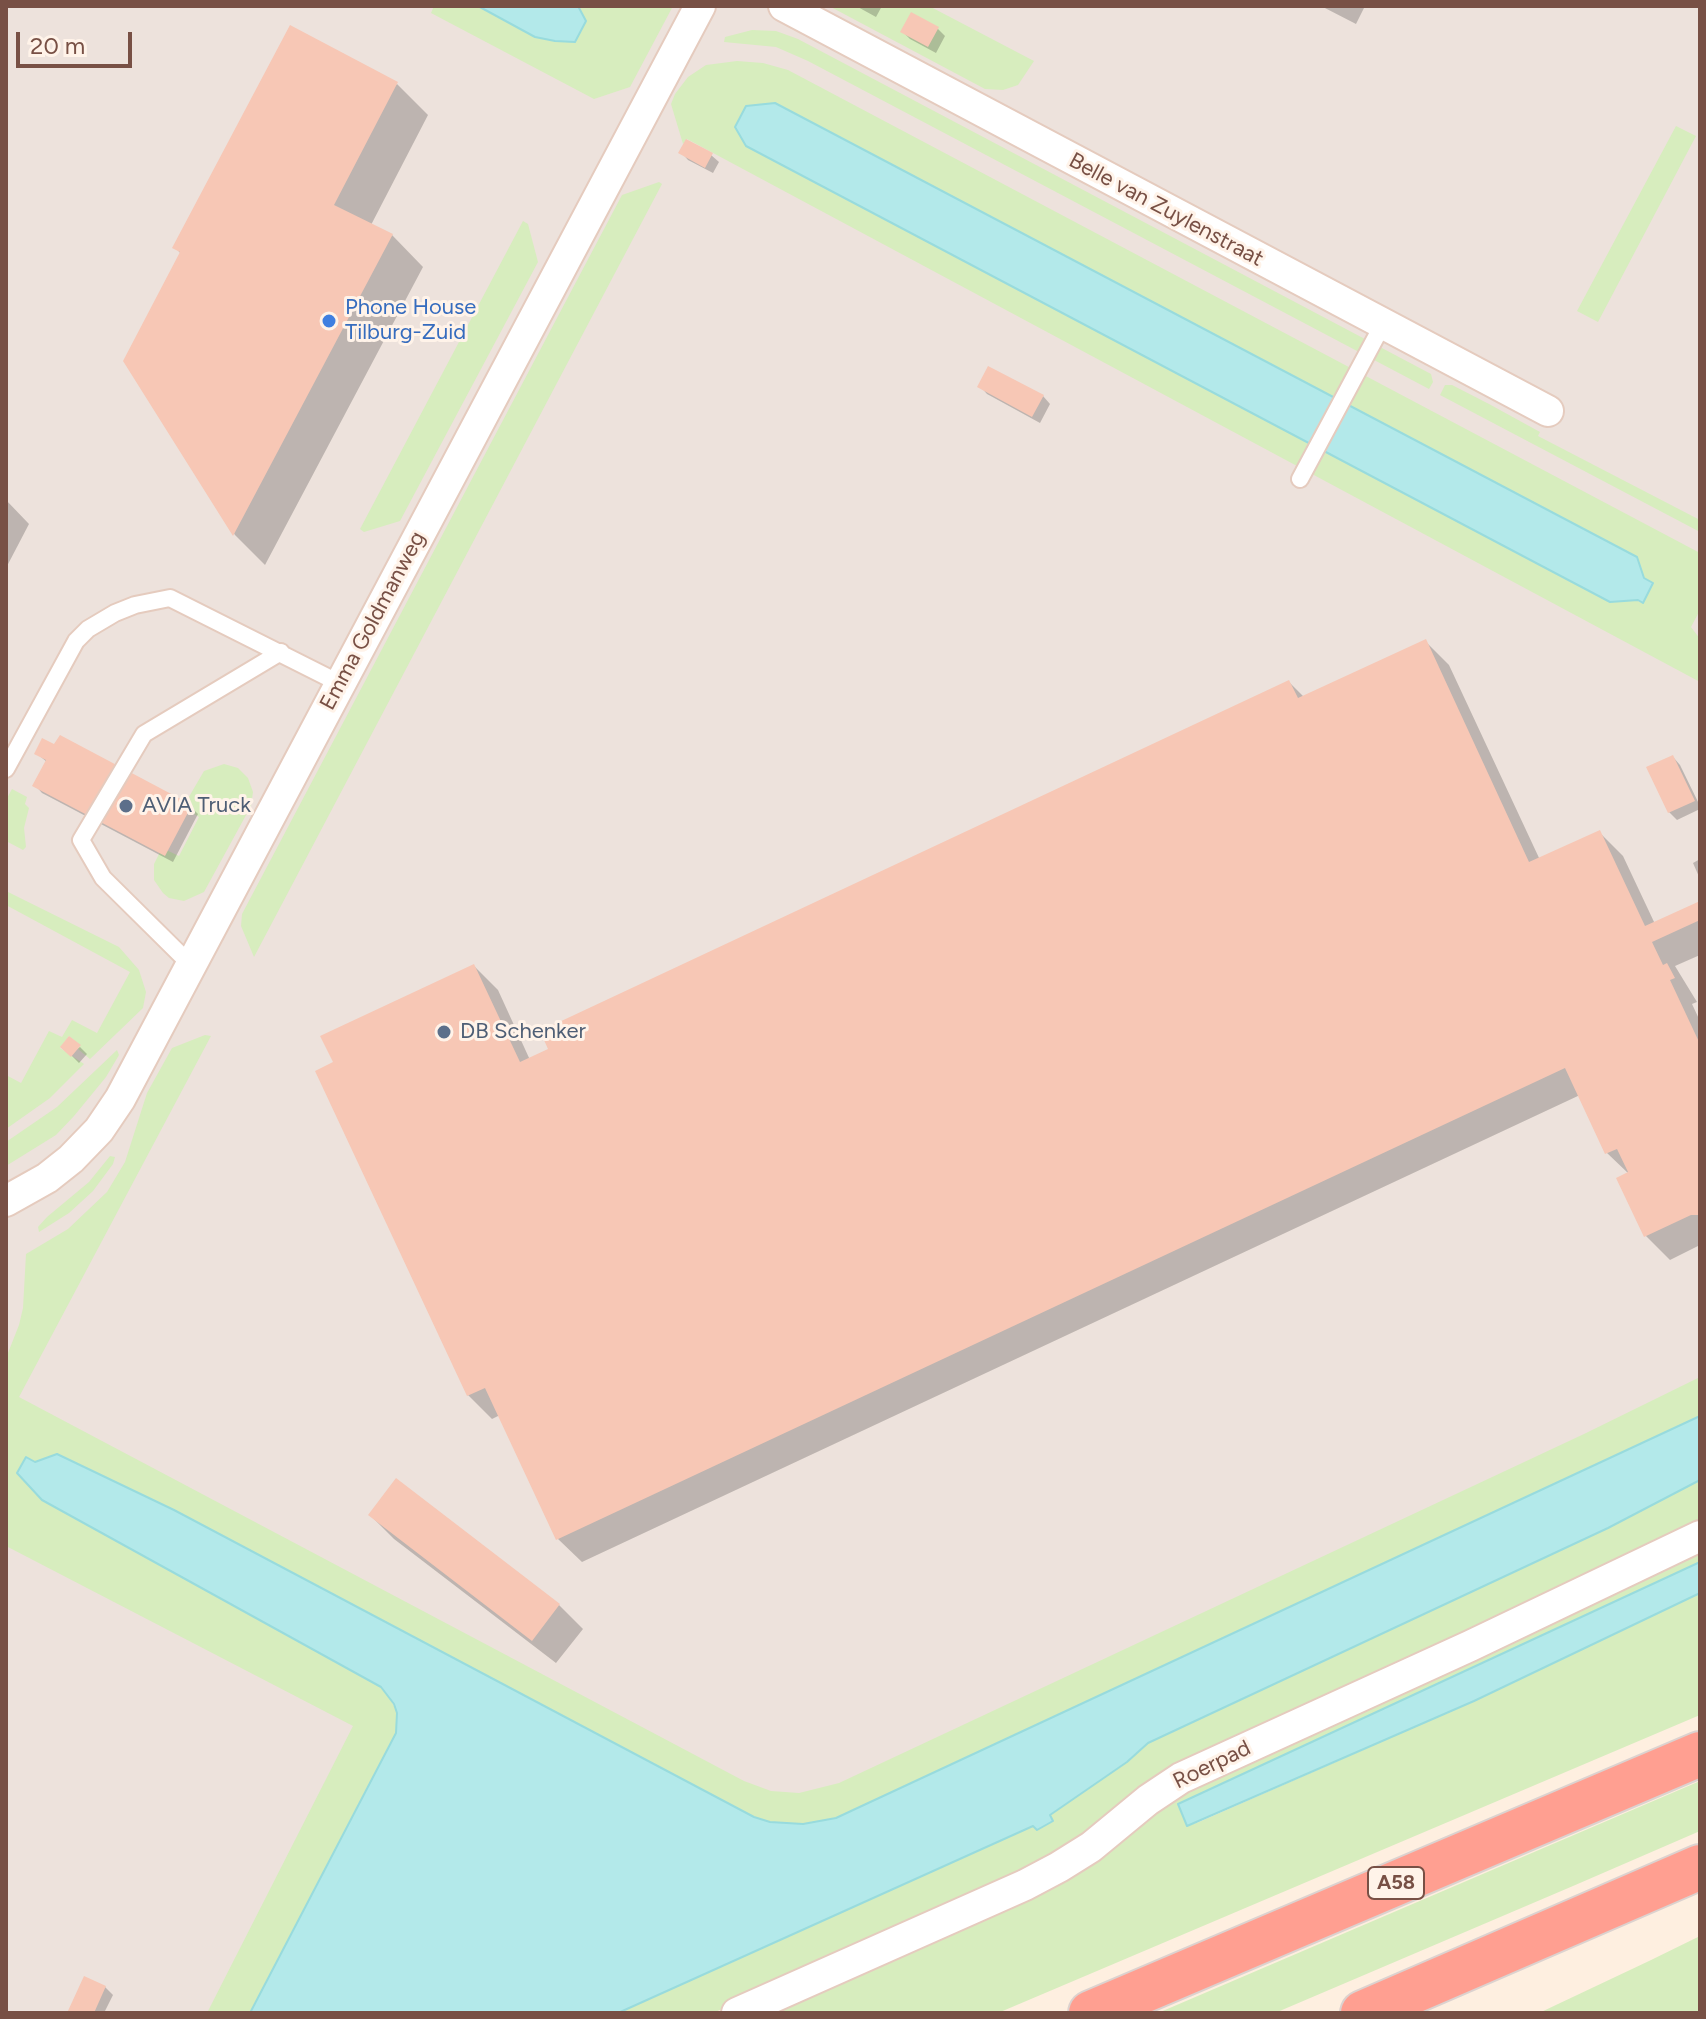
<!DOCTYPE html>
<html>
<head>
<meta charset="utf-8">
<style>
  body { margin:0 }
  #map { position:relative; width:1706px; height:2019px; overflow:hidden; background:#feefe0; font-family:Figtree,sans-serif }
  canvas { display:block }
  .frame { position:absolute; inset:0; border:8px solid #785045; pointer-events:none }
  .scale { position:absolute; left:16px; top:32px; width:116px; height:36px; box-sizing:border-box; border:4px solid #785045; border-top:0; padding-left:10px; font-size:24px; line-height:28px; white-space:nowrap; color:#785045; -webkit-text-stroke:6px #fff3e9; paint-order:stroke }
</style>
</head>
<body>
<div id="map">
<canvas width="1706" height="2019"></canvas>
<div class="frame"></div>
<div class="scale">20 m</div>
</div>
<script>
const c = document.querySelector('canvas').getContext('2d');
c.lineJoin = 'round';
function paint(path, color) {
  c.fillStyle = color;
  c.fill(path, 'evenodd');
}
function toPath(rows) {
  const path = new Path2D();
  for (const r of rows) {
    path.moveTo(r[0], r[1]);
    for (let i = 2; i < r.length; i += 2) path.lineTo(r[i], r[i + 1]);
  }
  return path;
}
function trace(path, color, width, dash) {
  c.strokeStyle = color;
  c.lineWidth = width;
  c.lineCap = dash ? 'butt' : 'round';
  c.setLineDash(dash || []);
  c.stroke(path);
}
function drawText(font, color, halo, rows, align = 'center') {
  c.font = font + ' Figtree,sans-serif';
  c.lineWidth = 6;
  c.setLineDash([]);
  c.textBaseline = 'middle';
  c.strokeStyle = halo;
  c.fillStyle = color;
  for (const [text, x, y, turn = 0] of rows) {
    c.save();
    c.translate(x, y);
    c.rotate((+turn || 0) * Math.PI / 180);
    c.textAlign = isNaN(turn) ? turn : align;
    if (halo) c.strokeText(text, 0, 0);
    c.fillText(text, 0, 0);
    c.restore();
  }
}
const industrial = toPath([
  [6,6,1700,6,1700,1427,473,2013,6,2013]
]);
const green = toPath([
  [434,6,478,6,535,37,586,21,578,6,673,6,630,87,594,99,431,13],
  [829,6,929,6,1034,61,1018,85,1003,90,985,89],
  [752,30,776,31,798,39,1431,374,1433,382,1429,389,808,61,776,47,724,42,725,37],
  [737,61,763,63,788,70,1700,553,1700,610,1691,627,1700,639,1700,682,687,139,683,144,671,104,675,94,688,77,706,65],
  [735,127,1642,603,1638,600,1610,602,746,146],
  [1676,126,1696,136,1598,322,1577,311],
  [659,182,662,184,254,957,241,926,242,914,622,195],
  [523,221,528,224,538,262,400,521,364,532,360,529],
  [1445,385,1452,385,1489,404,1540,432,1538,436,1700,520,1700,532,1440,395],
  [224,764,238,768,248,778,253,792,251,806,204,892,184,901,169,898,163,893,154,880,154,864,162,848,179,856,199,817,183,807,204,771],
  [12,789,27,797,25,804,29,808,24,828,26,847,23,850,6,841,6,800],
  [6,891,119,947,139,970,146,992,143,1008,90,1059,78,1049,80,1045,69,1036,60,1048,84,1064,50,1098,6,1129,6,1075,21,1083,49,1031,62,1037,72,1020,97,1033,130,972,6,905],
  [205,1035,211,1036,19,1397,744,1781,771,1791,799,1793,839,1783,1584,1434,1700,1377,1700,1416,851,1811,836,1818,803,1824,770,1822,754,1817,174,1510,57,1454,35,1462,381,1687,390,1698,397,1713,396,1733,250,2013,207,2013,353,1726,6,1546,6,1358,19,1325,23,1308,26,1254,68,1229,107,1192,125,1162,147,1093,172,1048],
  [117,1050,119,1055,106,1077,74,1116,56,1135,6,1166,6,1142,57,1107],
  [110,1156,115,1157,113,1164,93,1191,69,1213,39,1232,38,1227,47,1217,89,1182],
  [1700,1480,1700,1526,1126,1805,1027,1874,713,2013,619,2013,1033,1825,1037,1830,1049,1815,1127,1762,1148,1743,1608,1528],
  [1700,1549,1700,1562,1646,1589,1179,1805,1187,1826,1199,1822,1474,1701,1700,1593,1700,1715,998,2013,764,2013,1186,1787],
  [1700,1781,1700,1831,1573,1886,1275,2013,1158,2013],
  [1700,1936,1700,2013,1539,2013,1649,1961]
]);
const water = toPath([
  [478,6,578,6,586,21,575,42,555,41,535,37,478,6],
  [775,103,1637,557,1644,578,1653,583,1643,603,1638,600,1610,602,746,146,735,127,746,106,775,103],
  [1700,1416,1700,1480,1608,1528,1148,1743,1127,1762,1050,1815,1053,1821,1037,1830,1033,1826,618,2013,250,2013,396,1733,397,1713,394,1704,381,1687,42,1500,17,1473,26,1457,35,1462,57,1454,174,1510,754,1817,770,1822,803,1824,836,1818,851,1811,1700,1416],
  [1700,1562,1700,1593,1474,1701,1187,1826,1178,1804,1700,1562]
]);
const shadow = toPath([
  [856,6,882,6,876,17],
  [1321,6,1365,6,1356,24],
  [937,28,945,36,936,53,910,39,903,32],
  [397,84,428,115,371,225,392,235,423,267,265,565,235,535,125,360,181,254,175,247],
  [681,152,711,155,719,162,713,173,688,160],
  [980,386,1043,396,1050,404,1040,423,987,394],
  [6,500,29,524,6,568],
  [1425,641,1449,665,1540,860,1599,832,1623,856,1655,924,1700,903,1700,955,1675,966,1697,1002,1692,1004,1700,1021,1700,1245,1670,1260,1646,1236,1629,1174,1607,1153,1580,1095,582,1562,558,1539,500,1415,492,1419,468,1395,335,1063,474,966,498,990,530,1060,1289,682,1304,697],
  [36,753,191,807,198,814,173,862,42,793,35,785,47,762],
  [1673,757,1680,765,1700,806,1700,809,1677,820,1669,812],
  [1700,859,1700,879,1693,863],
  [80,1047,87,1054,79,1063,70,1054],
  [370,1515,559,1605,583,1629,556,1663,394,1539],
  [105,1987,113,1995,104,2013,69,2013]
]);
const building = toPath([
  [911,12,939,27,928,47,900,32],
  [290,25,398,82,334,205,393,234,233,536,123,361,180,252,172,248],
  [686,139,713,153,705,168,678,153],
  [988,366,1044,395,1032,417,977,387],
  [1426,639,1529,862,1600,830,1645,926,1700,901,1700,920,1652,942,1663,965,1667,963,1675,978,1670,980,1700,1044,1700,1215,1691,1215,1644,1237,1616,1178,1628,1172,1617,1149,1605,1154,1565,1068,556,1540,485,1388,467,1396,315,1071,333,1062,320,1036,474,964,520,1062,548,1049,540,1031,1289,680,1298,698],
  [60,735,192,805,165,856,32,786,46,760,34,754,42,738,54,744],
  [1673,755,1695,801,1668,813,1646,767],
  [69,1036,81,1045,71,1057,60,1047],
  [396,1478,560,1604,532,1641,368,1515],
  [84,1976,106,1986,94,2013,67,2013]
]);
const lane = toPath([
  [1300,479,1383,324],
  [6,769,76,641,88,629,115,613,135,605,170,598,341,684],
  [192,966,103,878,81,840,144,734,281,652]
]);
const street = toPath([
  [784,6,1548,411],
  [6,1201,47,1178,71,1159,99,1130,120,1099,700,6],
  [737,2013,1025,1885,1059,1867,1091,1847,1148,1800,1181,1778,1470,1646,1700,1536]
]);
const highway = toPath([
  [1091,2013,1700,1754],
  [1363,2013,1700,1867]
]);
const markers = [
  [329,321,8,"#3f7fe0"],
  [126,806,8,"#5c6f8a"],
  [444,1032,8,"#5c6f8a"]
];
const shields = [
  [1396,1883,56]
];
const shieldNames = [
  ["A58",1396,1883]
];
const streetNames = [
  ["Belle van Zuylenstraat",1166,210,28],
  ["Emma Goldmanweg",373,621,-62],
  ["Roerpad",1212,1765,-26]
];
const shopNames = [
  ["Phone House",345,308],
  ["Tilburg-Zuid",345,333]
];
const serviceNames = [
  ["AVIA Truck",142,806],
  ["DB Schenker",460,1032]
];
paint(industrial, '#ede2dc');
paint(green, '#d7edbe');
paint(water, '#b3e9ea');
trace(water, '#98dbdd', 2);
paint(shadow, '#0003');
paint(building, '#f7c7b5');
trace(lane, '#e5cbbe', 20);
trace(street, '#e5cbbe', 34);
trace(highway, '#dcd2cf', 48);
trace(lane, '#fff', 16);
trace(street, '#fff', 30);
trace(highway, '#ff9f91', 44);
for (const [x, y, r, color] of markers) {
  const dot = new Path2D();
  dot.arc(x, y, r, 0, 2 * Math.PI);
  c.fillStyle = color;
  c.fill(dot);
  trace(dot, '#fff3e9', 3);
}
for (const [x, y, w] of shields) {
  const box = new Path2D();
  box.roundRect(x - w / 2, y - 16, w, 32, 6);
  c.fillStyle = '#fff3e9';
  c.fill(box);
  trace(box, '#785045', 2);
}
drawText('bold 20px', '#785045', null, shieldNames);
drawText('22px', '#785045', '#fff3e9', streetNames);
drawText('22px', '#366cbe', '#fff3e9', shopNames, 'left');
drawText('22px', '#4e5e75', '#fff3e9', serviceNames, 'left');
</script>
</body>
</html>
